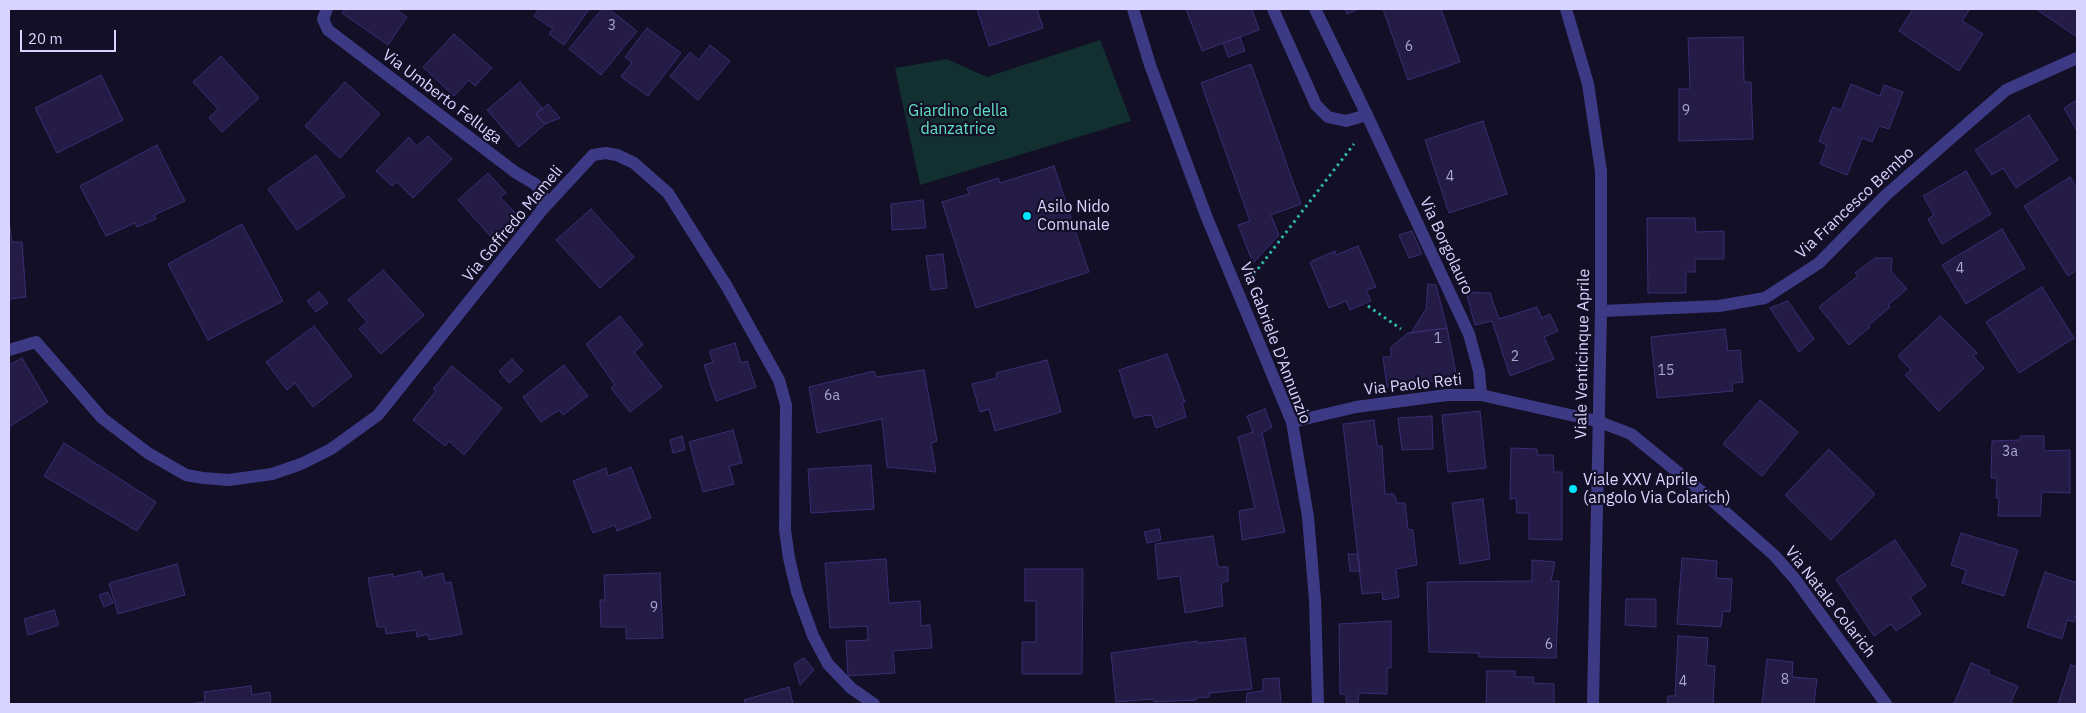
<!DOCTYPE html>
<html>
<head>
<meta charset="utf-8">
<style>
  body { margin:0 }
  #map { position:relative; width:2086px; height:713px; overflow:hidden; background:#130f26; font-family:"IBM Plex Sans",sans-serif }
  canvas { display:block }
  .frame { position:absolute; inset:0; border:10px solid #d9d4ff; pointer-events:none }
  .scale { position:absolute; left:20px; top:30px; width:96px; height:22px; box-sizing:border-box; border:2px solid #d9d4ff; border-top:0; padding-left:6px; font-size:15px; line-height:18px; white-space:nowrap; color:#d9d4ff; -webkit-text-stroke:4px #130f26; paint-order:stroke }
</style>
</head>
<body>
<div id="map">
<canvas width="2086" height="713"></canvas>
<div class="frame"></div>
<div class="scale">20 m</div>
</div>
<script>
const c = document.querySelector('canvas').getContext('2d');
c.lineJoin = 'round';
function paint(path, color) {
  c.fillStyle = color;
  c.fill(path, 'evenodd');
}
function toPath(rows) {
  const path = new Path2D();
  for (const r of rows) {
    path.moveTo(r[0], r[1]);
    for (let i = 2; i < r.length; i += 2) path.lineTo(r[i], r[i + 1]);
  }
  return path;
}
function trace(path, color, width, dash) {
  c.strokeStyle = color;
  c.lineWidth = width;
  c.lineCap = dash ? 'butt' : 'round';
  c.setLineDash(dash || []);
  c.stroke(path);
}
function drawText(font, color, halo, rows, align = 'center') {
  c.font = font + ' "IBM Plex Sans",sans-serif';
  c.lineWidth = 4.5;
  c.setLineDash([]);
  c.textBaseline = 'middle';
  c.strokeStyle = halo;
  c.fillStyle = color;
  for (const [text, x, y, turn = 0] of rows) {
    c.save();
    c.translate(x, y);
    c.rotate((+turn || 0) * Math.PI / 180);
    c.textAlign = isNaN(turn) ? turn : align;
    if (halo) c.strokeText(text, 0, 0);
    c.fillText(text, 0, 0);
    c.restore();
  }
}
const green = toPath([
  [1100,40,1131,121,920,185,895,68,947,59,987,77]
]);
const building = toPath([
  [345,9,395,9,407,17,388,45,342,13,345,9],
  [539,9,589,9,564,45,549,34,553,29,534,16,539,9],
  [602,9,609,9,637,31,601,75,569,49,602,9],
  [977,9,1037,9,1043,28,989,46,977,9],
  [1186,9,1252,9,1259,30,1202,51,1186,9],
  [1345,9,1358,9,1347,14,1345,9],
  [1383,9,1441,9,1460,62,1408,80,1383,9],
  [1913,9,1970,9,1962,21,1983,34,1959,71,1899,31,1913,9],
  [2036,9,2077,9,2077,37,2036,9],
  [647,28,681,53,648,96,621,77,632,62,625,57,647,28],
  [454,34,492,68,475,86,469,80,454,96,423,67,454,34],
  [1240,37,1245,51,1228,57,1223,43,1240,37],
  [1743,37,1744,82,1751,82,1753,139,1679,141,1679,89,1689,89,1690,84,1688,38,1743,37],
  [710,45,730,61,698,100,670,76,690,52,699,60,710,45],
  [221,56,259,98,222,132,209,118,218,109,193,82,221,56],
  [1251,64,1301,204,1271,215,1279,235,1253,263,1238,225,1250,221,1201,83,1251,64],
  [101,75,123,120,57,153,35,108,101,75],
  [345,82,380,114,340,158,305,126,345,82],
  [520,82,542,108,536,114,545,124,519,147,487,110,520,82],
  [1851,84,1880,96,1884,85,1903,92,1889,129,1879,126,1872,142,1862,138,1847,175,1820,164,1827,145,1819,141,1833,107,1841,110,1851,84],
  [2077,100,2077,131,2064,108,2077,100],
  [548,104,560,118,545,124,536,114,548,104],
  [2029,115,2058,160,2016,188,2003,168,1992,175,1975,150,2029,115],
  [1483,121,1507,194,1449,213,1425,140,1483,121],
  [428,136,452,159,413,198,397,182,392,186,376,171,409,137,417,146,428,136],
  [157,145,185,201,154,215,156,219,137,227,135,223,106,236,80,186,157,145],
  [316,155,345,196,297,230,268,189,316,155],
  [1054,166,1089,272,976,308,942,202,969,194,967,188,998,178,1000,183,1054,166],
  [1966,171,1991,214,1942,244,1928,219,1934,215,1923,196,1966,171],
  [488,173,506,193,500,197,518,216,493,239,458,200,488,173],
  [2070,177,2077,188,2077,270,2068,276,2024,206,2070,177],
  [923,200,926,228,892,230,891,204,923,200],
  [591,209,634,257,600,288,556,240,591,209],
  [1647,218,1695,218,1696,232,1724,231,1724,259,1695,259,1695,272,1686,272,1686,293,1648,293,1647,218],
  [9,221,12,242,22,242,26,297,9,299,9,221],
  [242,224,283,301,208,340,168,264,242,224],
  [2002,229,2025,268,1966,304,1942,265,2002,229],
  [1412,231,1422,254,1409,258,1399,235,1412,231],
  [1358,246,1376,287,1366,290,1371,301,1350,310,1346,301,1329,308,1310,262,1335,251,1336,255,1358,246],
  [943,254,947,288,931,290,926,256,943,254],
  [1875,258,1892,258,1891,271,1907,289,1888,305,1890,307,1869,325,1870,327,1849,345,1819,307,1858,276,1855,273,1875,258],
  [383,270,424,315,381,354,359,329,367,322,348,300,383,270],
  [1428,284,1436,285,1447,328,1411,333,1426,309,1428,284],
  [2042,287,2074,338,2019,373,1986,322,2042,287],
  [319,292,328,303,316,312,307,301,319,292],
  [1466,292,1490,293,1499,319,1537,307,1542,318,1550,314,1558,331,1544,337,1554,359,1510,376,1492,321,1475,325,1466,292],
  [1788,301,1814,339,1799,352,1770,308,1788,301],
  [620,316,643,345,634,352,662,387,630,412,611,388,615,385,586,344,620,316],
  [1940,316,1977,353,1973,356,1984,368,1939,411,1905,375,1911,370,1898,356,1940,316],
  [314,326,352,376,313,407,295,383,287,390,266,362,314,326],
  [1447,328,1457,378,1387,387,1383,357,1391,357,1391,347,1408,333,1447,328],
  [1725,329,1728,351,1740,350,1743,382,1732,383,1733,391,1657,398,1651,337,1725,329],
  [735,343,741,363,747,361,756,387,716,401,704,365,713,362,709,351,735,343],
  [1167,354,1185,402,1182,402,1186,417,1156,428,1152,416,1147,415,1134,418,1119,370,1167,354],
  [22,358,48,402,9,427,9,365,22,358],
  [512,359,523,371,509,383,499,371,512,359],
  [1047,360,1061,412,995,431,989,409,980,412,972,384,997,378,996,373,1047,360],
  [564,365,588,396,563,415,559,410,541,422,523,397,564,365],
  [452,366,502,408,464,455,449,441,445,446,413,420,436,391,433,389,452,366],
  [924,370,937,441,931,443,936,472,887,467,882,419,817,433,809,387,874,371,876,377,924,370],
  [1760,400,1798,432,1762,476,1723,444,1760,400],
  [1265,409,1272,427,1262,433,1285,532,1242,540,1239,511,1255,508,1238,437,1253,432,1247,416,1265,409],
  [1480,411,1486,468,1448,472,1442,415,1480,411],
  [1432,416,1433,449,1402,450,1398,418,1432,416],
  [1374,420,1377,446,1382,446,1385,494,1394,494,1397,503,1405,503,1408,529,1413,530,1417,565,1396,569,1399,597,1383,600,1382,592,1362,594,1343,424,1374,420],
  [733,430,742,463,729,466,734,484,703,492,689,442,733,430],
  [682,436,685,450,673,453,670,440,682,436],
  [2021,436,2044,436,2044,451,2070,450,2070,493,2042,492,2040,516,1998,516,1999,498,1996,498,1997,478,1991,478,1992,441,2020,440,2021,436],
  [64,443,156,502,137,531,44,476,64,443],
  [1511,448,1537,449,1537,455,1553,455,1554,472,1562,472,1562,540,1529,539,1529,513,1517,513,1516,498,1510,499,1511,448],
  [1829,449,1875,494,1831,540,1785,495,1829,449],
  [871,465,874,509,811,513,808,469,871,465],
  [631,467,651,518,617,531,615,525,593,533,573,481,606,468,608,476,631,467],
  [1483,499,1490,559,1460,564,1452,503,1483,499],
  [1159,529,1161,540,1147,543,1144,532,1159,529],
  [1961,533,2018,550,2004,596,1962,583,1966,570,1951,565,1961,533],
  [1213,536,1218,567,1228,567,1228,581,1221,583,1223,606,1185,613,1180,576,1158,579,1155,544,1213,536],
  [1895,540,1926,586,1910,597,1921,614,1896,631,1891,624,1874,636,1836,579,1895,540],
  [1348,554,1358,554,1360,571,1350,571,1348,554],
  [1682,558,1717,561,1716,578,1732,579,1730,612,1723,611,1721,627,1677,624,1682,558],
  [886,559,889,603,920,601,921,626,930,625,932,648,893,651,895,673,848,676,846,641,868,640,867,626,830,628,825,563,886,559],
  [1532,560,1555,562,1551,581,1559,581,1556,658,1479,657,1479,653,1429,652,1427,582,1532,581,1532,560],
  [177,564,185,595,118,614,109,583,177,564],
  [1025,569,1083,569,1082,674,1022,674,1022,642,1036,642,1036,601,1025,601,1025,569],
  [421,571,423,578,443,573,445,583,451,582,462,634,429,640,428,634,417,637,416,630,386,634,385,627,377,627,368,578,393,574,393,577,421,571],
  [2045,572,2077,583,2077,611,2074,622,2067,620,2062,639,2027,627,2045,572],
  [660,573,663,638,626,639,626,627,601,627,600,600,605,600,604,575,660,573],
  [108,592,113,603,104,607,99,595,108,592],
  [1626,599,1656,599,1656,627,1625,625,1626,599],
  [54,610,59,625,28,635,24,619,54,610],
  [1391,621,1391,668,1387,668,1387,694,1359,693,1358,702,1346,702,1346,694,1340,694,1339,624,1391,621],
  [1678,636,1708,638,1706,665,1715,666,1713,704,1667,704,1668,696,1675,696,1678,636],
  [1245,638,1252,689,1209,693,1209,697,1196,698,1196,700,1154,702,1153,699,1116,702,1111,653,1197,641,1197,643,1245,638],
  [804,658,814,670,800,685,794,664,804,658],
  [1767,659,1793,662,1792,677,1817,679,1814,704,1762,704,1767,659],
  [1971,663,1990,671,1988,674,2018,686,2010,704,1954,704,1971,663],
  [2071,665,2077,667,2077,704,2058,704,2071,665],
  [1487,671,1515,671,1515,677,1534,677,1533,683,1554,684,1554,704,1486,704,1487,671],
  [1279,678,1281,704,1246,704,1247,693,1263,691,1263,679,1279,678],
  [251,686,252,695,270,692,271,704,188,704,205,702,204,692,251,686],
  [789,687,793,704,745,704,744,700,789,687]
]);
const path = toPath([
  [1254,274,1354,144],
  [1368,306,1401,329]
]);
const minor = toPath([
  [327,9,323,19,328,30,515,172,535,184,541,191,543,198,542,210],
  [1133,9,1150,65,1207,218,1292,422,1308,517,1315,600,1318,704],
  [1273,9,1316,105,1328,117,1346,121,1367,115],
  [1315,9,1367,115,1469,334,1479,371,1481,395],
  [1566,9,1588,84,1601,171,1601,311,1593,704],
  [1601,311,1719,306,1765,298,1819,263,1886,195,2006,90,2077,58],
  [9,350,36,342,102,418,148,453,186,475,203,478,229,480,272,474,301,464,331,449,378,415,542,210,593,155,606,153,617,155,634,163,668,193,726,285,779,380,786,405,785,530,789,558,797,592,813,636,828,664,851,688,874,704],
  [1292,422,1356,407,1447,395,1481,395,1597,421,1631,434,1707,496,1774,555,1795,579,1886,704]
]);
const markers = [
  [1027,216,5,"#00e5ff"],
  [1573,489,5,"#00e5ff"]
];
const numberNames = [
  ["3",612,26],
  ["6",1409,47],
  ["9",1686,111],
  ["4",1450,177],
  ["4",1960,269],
  ["1",1438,339],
  ["2",1515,357],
  ["15",1666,371],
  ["6a",832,396],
  ["3a",2010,452],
  ["9",654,608],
  ["6",1549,645],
  ["8",1785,680],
  ["4",1683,682]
];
const streetNames = [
  ["Via Umberto Felluga",442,97,37],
  ["Via Francesco Bembo",1855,203,-43],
  ["Via Goffredo Mameli",513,224,-50],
  ["Via Borgolauro",1446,246,65],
  ["Via Gabriele D'Annunzio",1275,343,69],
  ["Viale Venticinque Aprile",1583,354,-89],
  ["Via Paolo Reti",1413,385,-6],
  ["Via Natale Colarich",1830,602,52]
];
const parkNames = [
  ["Giardino della",958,111],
  ["danzatrice",958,129]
];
const poiNames = [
  ["Asilo Nido",1037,207],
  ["Comunale",1037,225],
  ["Viale XXV Aprile",1583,480],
  ["(angolo Via Colarich)",1583,498]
];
paint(green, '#12302f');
paint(building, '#241b47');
trace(building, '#3b2d73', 1);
trace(path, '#2fb8b0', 3, [2.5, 4]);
trace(minor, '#3d3a85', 12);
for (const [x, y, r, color] of markers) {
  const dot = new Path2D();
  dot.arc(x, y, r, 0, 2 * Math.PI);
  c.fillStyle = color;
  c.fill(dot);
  trace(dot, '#130f26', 2);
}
drawText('14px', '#aca6d1', null, numberNames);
drawText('16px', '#d9d4ff', '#130f26', streetNames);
drawText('16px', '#5fe0c0', '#130f26', parkNames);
drawText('16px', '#d9d4ff', '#130f26', poiNames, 'left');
</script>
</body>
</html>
